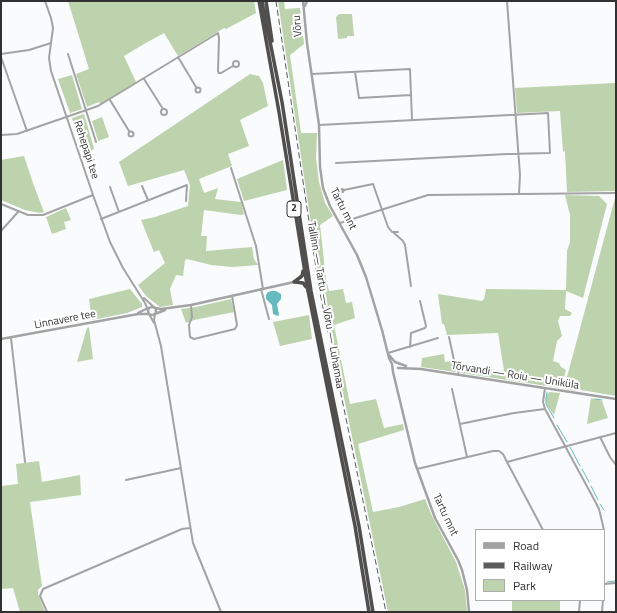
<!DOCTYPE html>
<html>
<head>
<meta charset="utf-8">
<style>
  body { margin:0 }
  #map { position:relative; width:617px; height:613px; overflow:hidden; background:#fafbfc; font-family:"Titillium Web",sans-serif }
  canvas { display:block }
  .frame { position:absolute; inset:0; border:2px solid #323232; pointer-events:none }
  .legend { position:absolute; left:475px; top:529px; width:130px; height:72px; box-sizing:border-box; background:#fff; border:1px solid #adadad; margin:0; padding:5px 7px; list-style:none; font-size:12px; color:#323232 }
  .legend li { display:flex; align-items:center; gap:8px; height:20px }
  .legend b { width:20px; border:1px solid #adadad }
</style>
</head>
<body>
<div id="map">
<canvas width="617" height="613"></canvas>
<div class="frame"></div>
<ul class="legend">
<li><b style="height:5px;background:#a3a3a3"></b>Road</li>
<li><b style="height:5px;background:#5a5a5a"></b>Railway</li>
<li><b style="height:11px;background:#bcd3ad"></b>Park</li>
</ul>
</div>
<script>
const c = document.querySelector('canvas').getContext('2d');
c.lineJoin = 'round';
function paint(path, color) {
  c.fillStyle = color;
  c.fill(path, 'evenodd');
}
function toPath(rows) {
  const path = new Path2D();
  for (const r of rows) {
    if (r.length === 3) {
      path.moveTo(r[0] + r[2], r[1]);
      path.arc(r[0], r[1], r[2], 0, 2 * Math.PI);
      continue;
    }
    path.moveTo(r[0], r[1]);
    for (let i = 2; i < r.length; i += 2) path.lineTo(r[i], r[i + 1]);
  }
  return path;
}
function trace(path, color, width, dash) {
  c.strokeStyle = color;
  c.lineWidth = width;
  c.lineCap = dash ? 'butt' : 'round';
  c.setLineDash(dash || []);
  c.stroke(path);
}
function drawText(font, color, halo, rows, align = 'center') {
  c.font = font + ' "Titillium Web",sans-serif';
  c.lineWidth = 4;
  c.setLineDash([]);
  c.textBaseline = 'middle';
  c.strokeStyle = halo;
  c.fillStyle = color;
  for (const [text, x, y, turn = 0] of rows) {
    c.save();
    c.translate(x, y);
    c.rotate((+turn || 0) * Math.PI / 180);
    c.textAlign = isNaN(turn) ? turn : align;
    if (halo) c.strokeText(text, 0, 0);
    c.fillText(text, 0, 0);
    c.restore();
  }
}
const green = toPath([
  [68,1,254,1,256,13,226,29,224,28,178,56,164,33,144,44,124,56,136,82,100,104,99,102,87,107,76,74,89,69],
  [278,1,284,1,285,9,300,8,304,44,290,55,301,133,317,133,316,158,319,182,325,203,333,216,320,225,326,279,329,291,343,289,346,303,352,302,355,318,334,325,350,404,376,399,384,428,403,424,404,430,358,444,373,512,399,507,425,499,432,516,456,562,465,590,467,612,388,612,318,271],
  [339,14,352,14,354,36,347,36,347,38,338,39,336,17],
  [250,74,259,76,263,83,268,106,240,120,249,146,228,154,232,166,199,179,204,193,218,188,215,199,241,202,244,214,241,215,204,210,201,236,207,236,206,251,252,247,254,259,258,265,232,267,211,265,187,259,185,260,183,276,176,275,170,289,173,305,160,307,146,296,138,285,165,263,159,250,154,252,141,220,155,217,188,206,190,185,184,170,128,186,119,162],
  [72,75,82,109,70,113,58,79],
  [616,83,616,191,567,192,565,151,563,152,560,111,517,113,515,88],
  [84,114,94,148,93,150,85,152,87,156,85,157,72,118],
  [102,117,109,137,98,141,92,121],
  [24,156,34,186,44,212,40,213,25,210,1,200,1,160],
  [283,160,287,190,244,201,237,179],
  [565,195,599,196,607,204,583,298,566,291,565,309,572,313,570,316,560,316,558,321,562,336,557,341,553,361,559,363,561,367,566,370,561,388,461,373,461,366,504,371,498,333,447,335,444,324,442,324,438,294,482,301,484,299,486,289,566,290,567,251,570,242,570,215],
  [615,198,616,198,616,396,576,389,576,391,565,389,567,380,577,382,578,380,571,379,567,377],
  [66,208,71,220,64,222,66,229,52,234,46,217],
  [130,289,142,304,142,307,127,313,92,320,89,299],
  [231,299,234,312,194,320,186,323,181,309,196,307],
  [309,315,312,339,280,346,273,322],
  [89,327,93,359,77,362,87,328],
  [444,354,445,362,453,361,455,366,457,369,456,372,421,367,422,358],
  [549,392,560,393,554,415,547,405,546,401,546,397],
  [591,398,602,401,608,418,587,424],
  [39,461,42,482,80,475,81,495,30,502,42,586,38,590,38,594,45,612,20,612,13,588,1,589,1,486,18,484,16,464],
  [512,600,560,600,560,612,512,612]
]);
const water = toPath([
  [272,291,276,291,281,294,281,299,277,304,279,315,278,316,273,314,272,305,266,299,266,295,268,292]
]);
const stream = toPath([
  [547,392,546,398,546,404,554,418],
  [595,399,602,400],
  [557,425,567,442],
  [570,447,580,466],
  [582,469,589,482],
  [591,486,598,500],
  [600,504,604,510],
  [607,582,616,581]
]);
const minor = toPath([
  [45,1,51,18,53,28,49,58,51,71,93,195,110,242,123,268,145,303,148,310],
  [507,1,520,175,519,194],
  [1,54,29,50,51,43],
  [68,54,96,142],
  [1,57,27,131],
  [178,57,196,87],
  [236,64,3],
  [355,72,359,98,411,95],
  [312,74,410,69,412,120],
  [144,79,163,109],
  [198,90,2.5],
  [110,100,129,131],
  [164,112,3],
  [319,125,548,113,550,153,507,154,336,163],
  [131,134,2.5],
  [1,135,17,134,98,106,218,33,219,38,218,71,219,73,221,73,233,66],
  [231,168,256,246,263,289],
  [142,186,148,200],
  [110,187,119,212],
  [344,190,342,189,341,191,343,192,344,190,373,184,388,227,392,232,398,232],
  [1,204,28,215,43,215,93,195],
  [101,219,187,185,186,201],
  [340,223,428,195,616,193],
  [1,231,18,212],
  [394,233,403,241,405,245,411,286],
  [261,289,269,319],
  [144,298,155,308],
  [191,305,192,317,189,325,190,337,194,339,235,329,237,325,232,296],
  [149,314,154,323],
  [155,314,154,320,161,346,193,543,221,612],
  [449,337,455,365,459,368,458,375],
  [11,338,25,462],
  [410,347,411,333,425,328,426,326,420,301],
  [388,353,438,338],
  [545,388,543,402,545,409,596,503,599,509,604,530],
  [452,389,467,457],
  [460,424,514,413,545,409],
  [600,437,610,457,616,465],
  [507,462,616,433],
  [417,469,493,451,499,451,503,454,507,462,543,530],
  [126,480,181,468],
  [604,584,616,583],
  [47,612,40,596,43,589,182,529,190,528],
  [579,612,580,600],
  [602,612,603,600]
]);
const tertiary = toPath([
  [303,1,307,43,319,125,320,167,323,188,330,206,357,255,366,277,382,330,389,358,392,364,393,372,415,463,435,518,458,560,462,570,467,590,469,612],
  [305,6,307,1],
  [152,311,4],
  [155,308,161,309,191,305,294,282],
  [138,313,148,308],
  [155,314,165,310],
  [1,339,138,314,149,314],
  [389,355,395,362,406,366],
  [398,368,421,369,616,399]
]);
const trunk = toPath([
  [259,1,279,112,308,291,355,526,369,612],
  [262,1,282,102,311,291,359,526,373,612],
  [266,1,272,41],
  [294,282,302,276,303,271],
  [295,282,303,283,306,287]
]);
const rail = toPath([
  [276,1,319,288,386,612]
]);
const shields = [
  [294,209,14]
];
const shieldNames = [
  ["2",294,209]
];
const streetNames = [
  ["Võru",298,26,-95],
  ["Rehepapi tee",86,150,72],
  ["Tartu mnt",343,209,63],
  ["Tallinn — Tartu — Võru — Luhamaa",325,305,80],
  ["Linnavere tee",65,320,-11],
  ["Tõrvandi — Roiu — Uniküla",515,376,9],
  ["Tartu mnt",445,515,65]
];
paint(green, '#bcd3ad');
paint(water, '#64babe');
trace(stream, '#64babe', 1);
trace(minor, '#a3a3a3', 2);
trace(tertiary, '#a3a3a3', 2.5);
trace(trunk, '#504f4e', 3.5);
trace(rail, '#5a5a5a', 1, [6, 3]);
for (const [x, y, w] of shields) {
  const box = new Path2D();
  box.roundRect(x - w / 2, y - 8, w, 16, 3);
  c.fillStyle = '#fff';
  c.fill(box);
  trace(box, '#323232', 1);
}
drawText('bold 10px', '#323232', null, shieldNames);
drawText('11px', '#323232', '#fff', streetNames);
</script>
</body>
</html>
